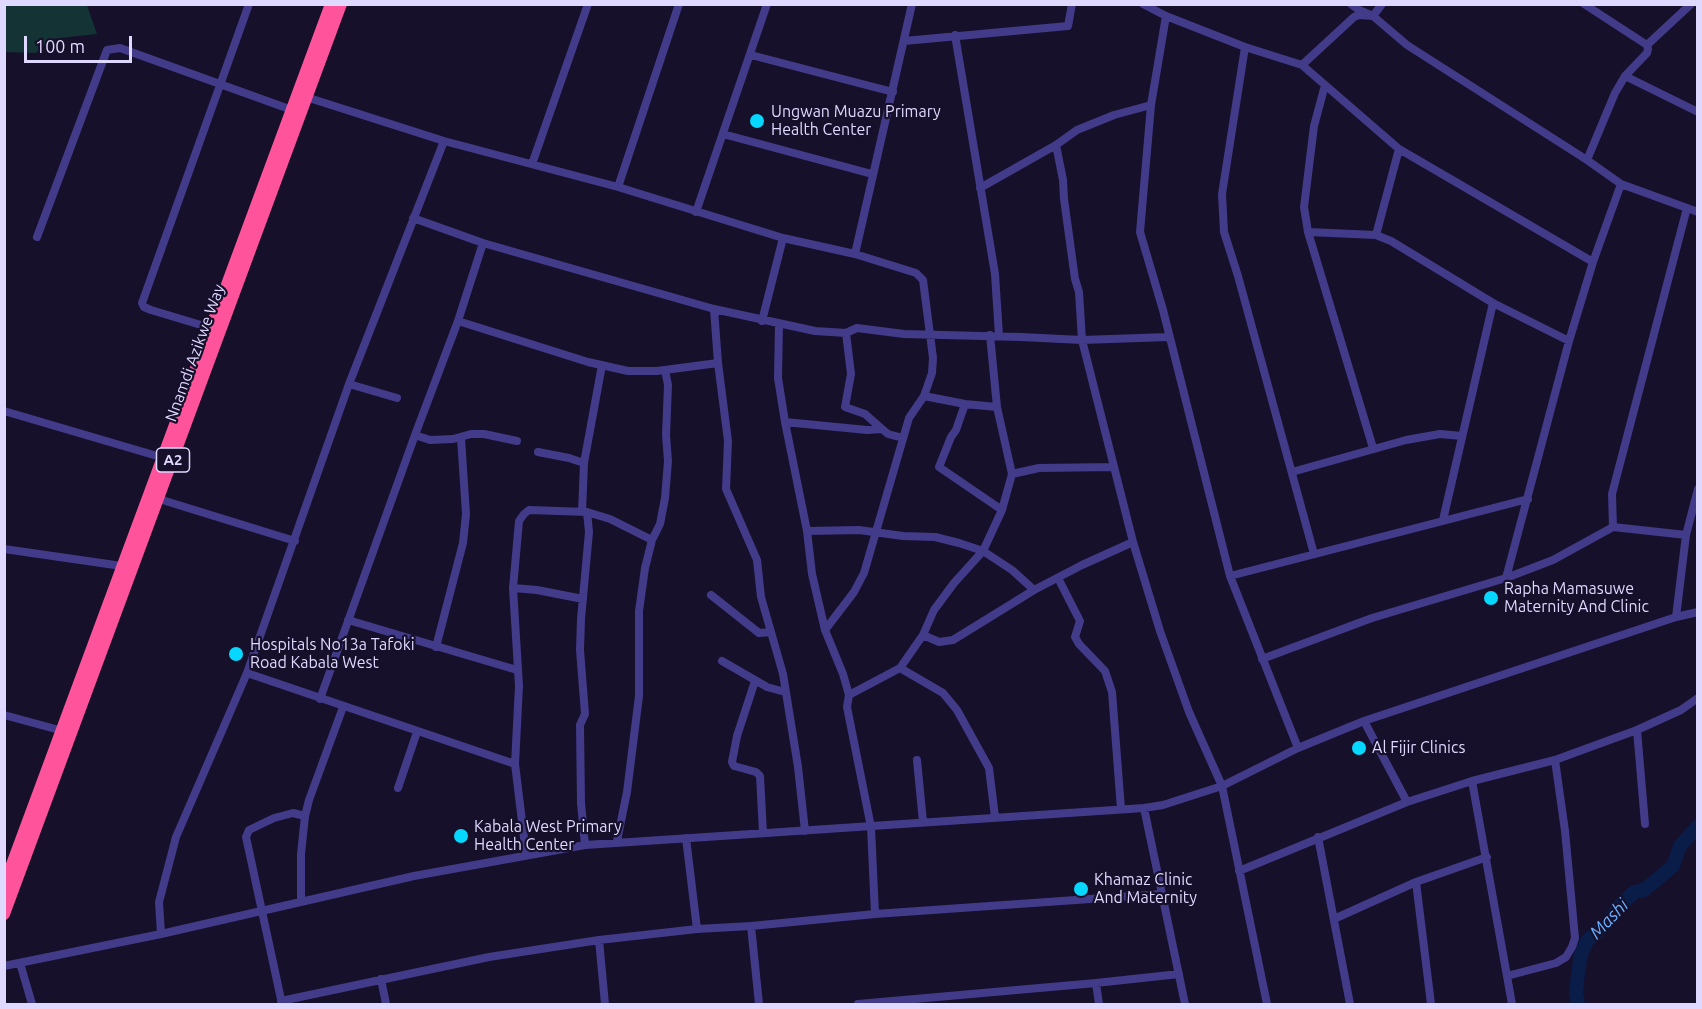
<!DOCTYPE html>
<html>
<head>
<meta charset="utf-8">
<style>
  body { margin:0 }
  #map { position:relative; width:1702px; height:1009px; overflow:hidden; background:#16102a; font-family:Ubuntu,sans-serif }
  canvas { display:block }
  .frame { position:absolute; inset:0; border:6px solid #dfd9ff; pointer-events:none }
  .scale { position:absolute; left:24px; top:36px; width:108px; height:27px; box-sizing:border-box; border:3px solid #dfd9ff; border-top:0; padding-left:8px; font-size:18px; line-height:21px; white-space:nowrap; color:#dfd9ff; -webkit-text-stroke:4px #16102a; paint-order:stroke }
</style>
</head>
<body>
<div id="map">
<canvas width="1702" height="1009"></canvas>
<div class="frame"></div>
<div class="scale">100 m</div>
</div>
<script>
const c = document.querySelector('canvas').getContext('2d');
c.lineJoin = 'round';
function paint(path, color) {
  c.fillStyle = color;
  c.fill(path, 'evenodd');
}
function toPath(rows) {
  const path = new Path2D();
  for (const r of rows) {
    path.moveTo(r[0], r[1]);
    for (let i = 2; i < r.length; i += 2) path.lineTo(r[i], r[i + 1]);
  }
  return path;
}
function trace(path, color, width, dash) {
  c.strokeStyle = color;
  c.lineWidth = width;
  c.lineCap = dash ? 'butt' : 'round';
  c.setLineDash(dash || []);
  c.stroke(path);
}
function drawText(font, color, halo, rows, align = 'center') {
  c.font = font + ' Ubuntu,sans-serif';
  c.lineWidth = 4.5;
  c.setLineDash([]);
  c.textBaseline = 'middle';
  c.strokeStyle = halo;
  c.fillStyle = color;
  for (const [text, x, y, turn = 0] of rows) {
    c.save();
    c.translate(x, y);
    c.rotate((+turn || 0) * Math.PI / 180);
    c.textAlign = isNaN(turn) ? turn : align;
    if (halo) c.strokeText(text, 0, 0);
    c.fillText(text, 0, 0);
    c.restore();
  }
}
const green = toPath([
  [4,5,87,5,97,34,51,39,36,53,5,52]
]);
const river = toPath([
  [1578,1004,1576,992,1578,974,1581,954,1587,941,1607,923,1622,903,1634,892,1644,890,1673,866,1680,846,1698,826]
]);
const minor = toPath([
  [1143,4,1166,16,1245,47,1302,65,1399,149,1593,262],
  [1351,4,1359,10,1373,16,1382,4],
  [1584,4,1647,45,1648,49,1647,53,1625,76,1615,93,1587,160],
  [1166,16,1151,105,1140,232,1163,310,1230,576,1298,748],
  [955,35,995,274,999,336],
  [904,41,1068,26,1072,4],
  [1647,45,1691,4],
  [1245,47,1222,194,1224,232,1238,276,1314,554],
  [751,55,893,92],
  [1302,65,1354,17,1359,15,1373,16,1407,45,1587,160,1621,184,1698,212],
  [1625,76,1698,112],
  [1325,85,1314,126,1304,207,1308,232,1373,448],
  [306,97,444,141,618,187,783,238,855,254,916,273,923,280,933,358,932,373,924,396,909,418,864,573,854,592,825,630],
  [723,134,872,174],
  [1056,145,1063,180,1064,199,1075,279,1079,292,1082,340,1133,542,1160,631,1189,712,1222,786,1267,1004],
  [532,164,588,4],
  [618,187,679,4],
  [980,188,1056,145,1077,130,1114,115,1151,105],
  [696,212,767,4],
  [413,218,483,243,714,309,815,331,846,333,857,328,904,334,1021,337,1082,340,1168,337],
  [1308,232,1376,235,1391,241,1493,303,1569,341],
  [1376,235,1399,149],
  [37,237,107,50,120,48,292,110],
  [855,254,912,4],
  [714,309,718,363,728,441,726,489,757,560,761,597,783,674,798,767,805,831],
  [458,321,588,362,628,371,657,371,718,363],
  [762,321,783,238],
  [779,323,778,378,785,422,807,531,812,574,825,630,843,674,849,695,847,707,871,827,875,914],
  [211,328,151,310,144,307,142,303,249,4],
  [846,333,851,374,845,407,865,414,882,429],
  [349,384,397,398],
  [924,396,965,404,997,407],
  [965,404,956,430,951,437,939,467,1002,510],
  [4,411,164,458],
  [785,422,867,430,882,429,888,434,903,438],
  [415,435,430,440,453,439,471,434,484,434,517,441],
  [538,452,569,458,584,463],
  [1292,472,1406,440,1440,434,1462,436],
  [1012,474,1039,468,1114,467],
  [159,499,295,541],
  [582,512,584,463,602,365],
  [1443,520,1493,303],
  [1613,527,1612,494,1687,208],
  [807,531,859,530,903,536,935,537,959,543,983,551,1012,570,1034,590],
  [4,549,122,566],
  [1230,576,1528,499],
  [1058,578,1080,621,1075,637,1079,644,1105,671,1112,692,1121,809],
  [1506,578,1569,341,1593,262,1621,184],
  [513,588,537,590,583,599],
  [711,595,759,633,771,632],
  [1676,617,1686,535,1698,489],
  [348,620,517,670],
  [923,635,939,642,953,640,1034,590,1082,565,1133,542],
  [436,647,463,543,466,514,461,438],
  [1262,659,1372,618,1506,578,1553,560,1613,527,1686,535],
  [722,661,767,687,785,692],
  [900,668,943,693,957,710,989,768,995,817],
  [247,673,515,764],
  [755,681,737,736,732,762,734,766,756,772,760,776,763,833],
  [849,695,900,668,923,635,934,610,954,583,983,551,1002,510,1012,474,997,407,990,335],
  [320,699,415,435,458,321,483,243],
  [4,715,63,731],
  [1364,721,1407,802],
  [1637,730,1645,824],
  [917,760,923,822],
  [1472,781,1512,1004],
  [398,788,417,732],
  [1144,808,1185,1004],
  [1318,837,1350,1004],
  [686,838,697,929],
  [617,841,627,792,639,696,639,611,645,568,652,540,660,524,665,498,668,461,666,435,668,385,665,370],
  [585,845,581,803,580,725,585,714,580,650,581,619,589,532,587,512],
  [526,854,515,764,519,686,513,588,519,521,524,514,529,510,587,512,610,519,652,540],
  [1239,871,1407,802,1472,781,1555,760,1637,730,1681,710,1698,698],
  [1416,882,1431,1004],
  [301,901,301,854,305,816,309,800,343,707],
  [1334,919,1416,882,1487,857],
  [751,926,759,1004],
  [161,934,159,902,176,837,247,673,349,384,444,141],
  [599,940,605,1004],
  [20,963,32,1004],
  [4,966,161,934,414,876,585,845,1144,808,1163,805,1222,786,1298,748,1364,721,1676,617,1698,612],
  [1507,976,1556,963,1566,957,1572,947,1575,938,1565,831,1555,760],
  [381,979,386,1004],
  [1096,983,1099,1004],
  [281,1001,489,957,599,940,697,929,751,926,875,914,1162,894],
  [282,1004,246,837,249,830,274,818,293,813,305,816],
  [858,1004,1096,983,1179,974]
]);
const highway = toPath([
  [4,886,331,4],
  [4,914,341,4]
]);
const markers = [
  [757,121,8,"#05d7ff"],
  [1491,598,8,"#05d7ff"],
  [236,654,8,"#05d7ff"],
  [1359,748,8,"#05d7ff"],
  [461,836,8,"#05d7ff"],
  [1081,889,8,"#05d7ff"]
];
const shields = [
  [173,460,33]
];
const shieldNames = [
  ["A2",173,460]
];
const poiNames = [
  ["Ungwan Muazu Primary",771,112],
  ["Health Center",771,130],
  ["Rapha Mamasuwe",1504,589],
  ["Maternity And Clinic",1504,607],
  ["Hospitals No13a Tafoki",250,645],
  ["Road Kabala West",250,663],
  ["Al Fijir Clinics",1372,748],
  ["Kabala West Primary",474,827],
  ["Health Center",474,845],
  ["Khamaz Clinic",1094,880],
  ["And Maternity",1094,898]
];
const streetNames = [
  ["Nnamdi Azikwe Way",195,353,-70]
];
const waterNames = [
  ["Mashi",1609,919,-46]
];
paint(green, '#133334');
trace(river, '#0a1d49', 14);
trace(minor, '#423b89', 8);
trace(highway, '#ff549c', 12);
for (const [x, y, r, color] of markers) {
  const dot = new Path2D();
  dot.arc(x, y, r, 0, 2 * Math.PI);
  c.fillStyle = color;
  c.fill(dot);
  trace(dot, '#16102a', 2);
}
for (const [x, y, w] of shields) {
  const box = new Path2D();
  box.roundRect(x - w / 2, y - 12, w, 24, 4.5);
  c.fillStyle = '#16102a';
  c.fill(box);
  trace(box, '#dfd9ff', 1.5);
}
drawText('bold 15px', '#dfd9ff', null, shieldNames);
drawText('16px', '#dfd9ff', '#16102a', poiNames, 'left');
drawText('16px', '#dfd9ff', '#16102a', streetNames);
drawText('italic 18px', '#67b0ff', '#16102a', waterNames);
</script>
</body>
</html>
